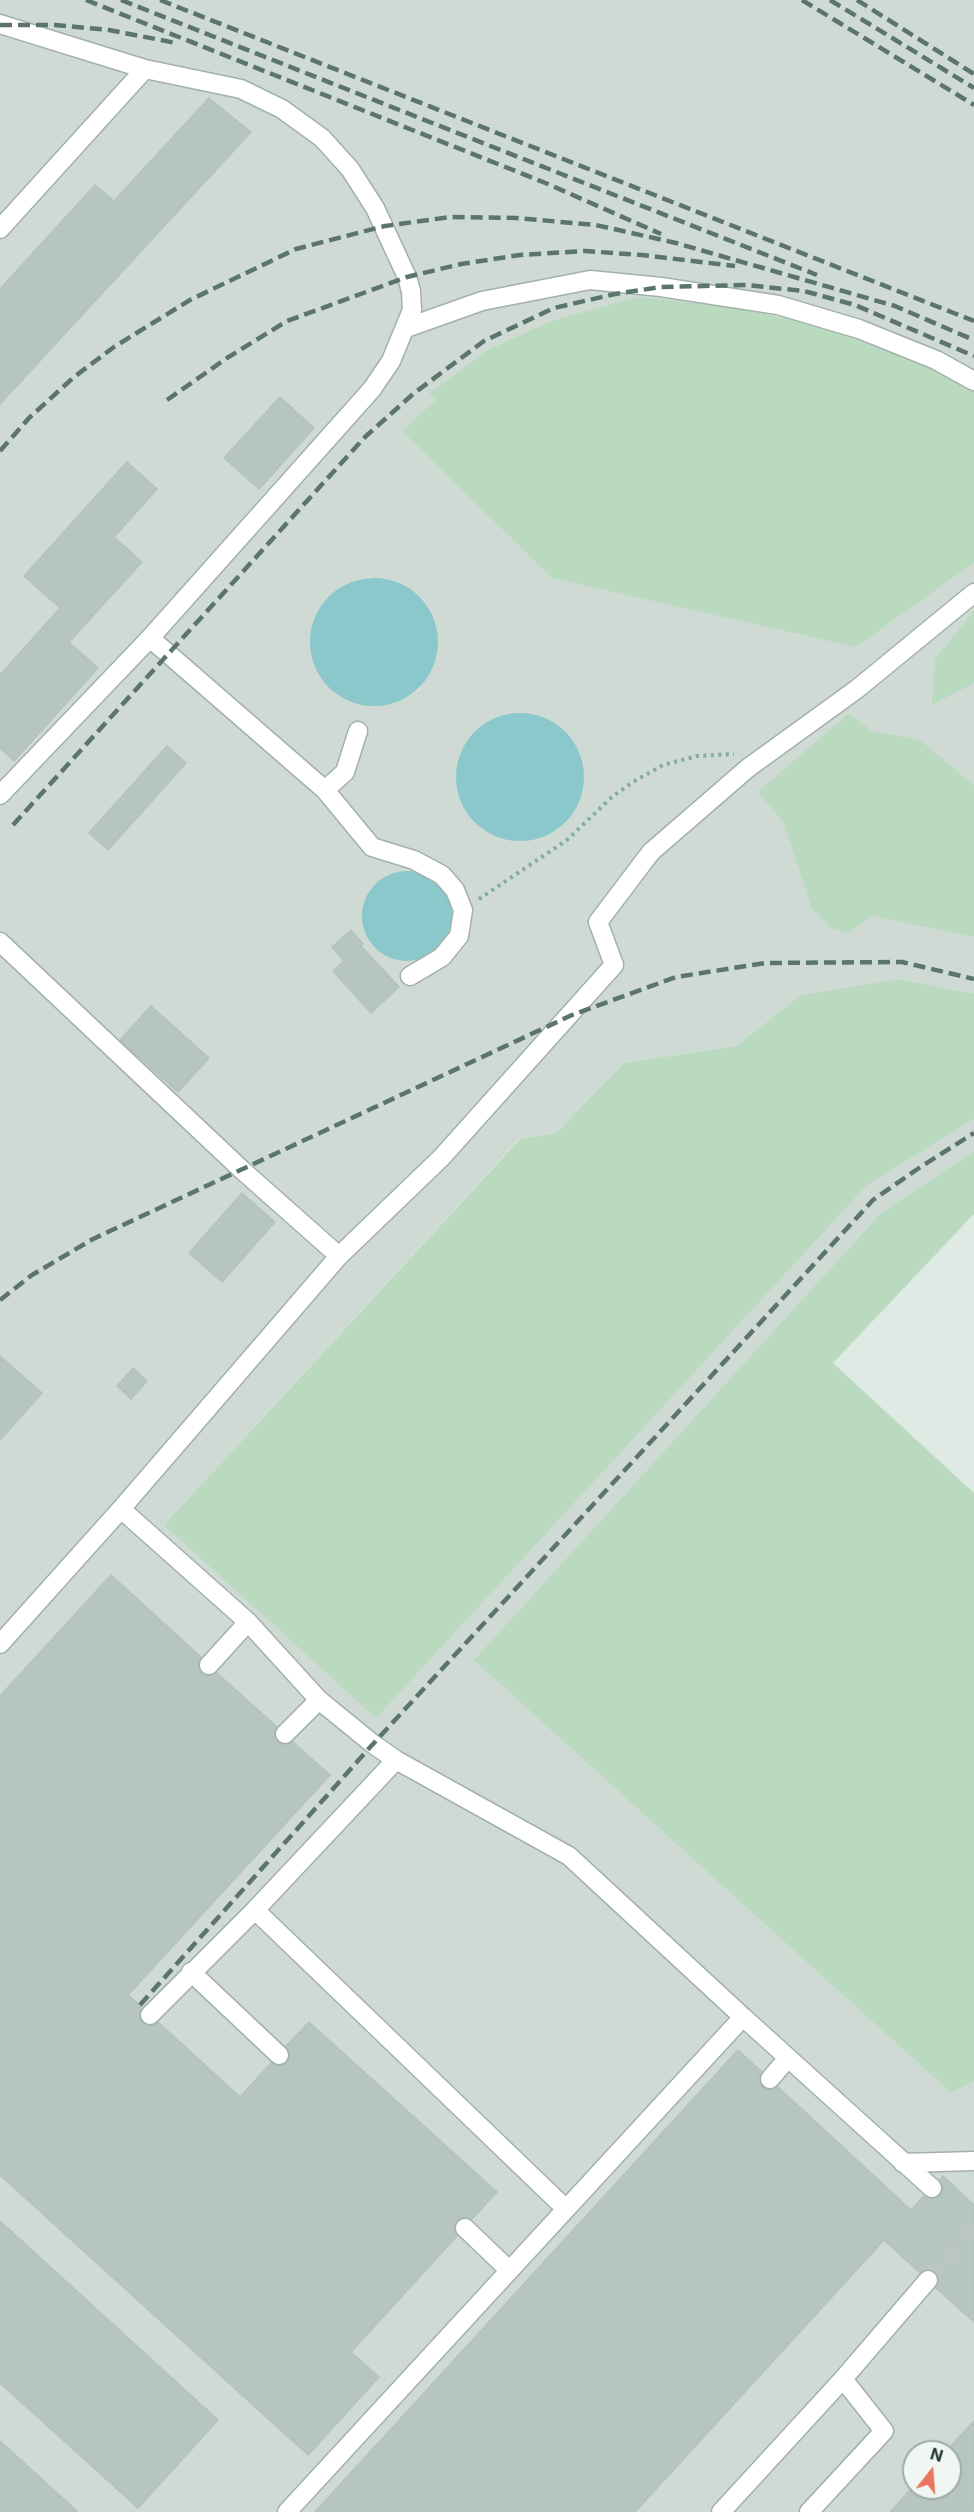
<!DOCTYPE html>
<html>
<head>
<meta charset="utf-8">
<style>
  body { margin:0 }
  #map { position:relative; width:974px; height:2512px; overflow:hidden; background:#e0eae5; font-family:Inter,sans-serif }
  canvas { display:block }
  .north { position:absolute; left:902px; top:2440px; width:60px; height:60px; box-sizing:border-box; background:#f0f7f3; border:2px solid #9eaba5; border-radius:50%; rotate:17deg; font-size:16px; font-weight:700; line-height:24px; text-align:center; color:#223931 }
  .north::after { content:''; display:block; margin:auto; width:21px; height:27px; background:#e9755f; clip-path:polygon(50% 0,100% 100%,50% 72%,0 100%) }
</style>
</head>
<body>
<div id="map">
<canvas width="974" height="2512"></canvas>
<div class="north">N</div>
</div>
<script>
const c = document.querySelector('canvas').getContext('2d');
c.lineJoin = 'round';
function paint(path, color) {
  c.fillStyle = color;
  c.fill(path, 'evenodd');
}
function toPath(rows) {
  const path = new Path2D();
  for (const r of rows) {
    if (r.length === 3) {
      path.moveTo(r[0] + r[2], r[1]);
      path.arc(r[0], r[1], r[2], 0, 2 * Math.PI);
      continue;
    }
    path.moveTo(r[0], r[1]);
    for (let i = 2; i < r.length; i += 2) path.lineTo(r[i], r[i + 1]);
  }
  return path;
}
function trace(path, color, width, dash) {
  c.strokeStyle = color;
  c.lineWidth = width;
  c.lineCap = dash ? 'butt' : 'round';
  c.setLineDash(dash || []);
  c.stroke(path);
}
const built = toPath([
  [0,0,974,0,974,391,922,364,808,322,763,312,684,301,856,647,974,563,974,994,900,979,801,995,736,1046,624,1063,555,1134,520,1138,164,1525,866,1186,974,1119,974,1151,881,1213,475,1660,951,2093,974,2081,974,2512,0,2512],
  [370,577,434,666,418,690,393,704,330,595,348,583],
  [914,2452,950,2452,950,2488,914,2488]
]);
const green = toPath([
  [638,297,717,305,808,322,922,364,974,391,974,563,856,647,552,578,402,431,437,399,429,394,488,350,554,320],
  [974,611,974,683,932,705,935,659],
  [848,714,872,731,920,740,974,785,974,937,873,916,848,933,831,928,812,909,784,823,758,792],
  [900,979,974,994,974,1119,866,1186,376,1718,164,1525,521,1138,555,1134,624,1063,736,1046,801,995],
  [974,1151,974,1214,833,1363,974,1493,974,2081,951,2093,474,1660,881,1213]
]);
const water = toPath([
  [374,642,64],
  [520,777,64],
  [407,916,45]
]);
const building = toPath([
  [209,98,251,132,0,404,0,289,95,185,114,201,209,98],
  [280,397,314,428,259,489,224,458,280,397],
  [127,462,157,489,114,537,142,562,69,642,98,668,14,761,0,748,0,675,60,608,24,576,127,462],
  [167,746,186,763,108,850,89,833,167,746],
  [351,930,363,944,361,946,399,987,371,1013,333,971,344,961,332,947,351,930],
  [151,1006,209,1058,178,1092,120,1040,151,1006],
  [242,1193,275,1222,222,1282,189,1253,242,1193],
  [0,1356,42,1393,0,1440,0,1356],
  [133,1368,147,1381,131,1399,117,1386,133,1368],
  [111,1575,201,1657,198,1663,201,1673,207,1676,217,1673,277,1727,274,1736,278,1742,287,1745,293,1742,330,1775,128,1995,142,2007,139,2013,142,2022,152,2026,158,2022,240,2097,271,2063,282,2066,288,2062,290,2052,286,2046,309,2022,497,2192,472,2219,462,2217,457,2221,454,2231,457,2236,351,2352,379,2377,308,2455,0,2175,0,1696,111,1575],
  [738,2050,762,2072,759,2078,762,2087,769,2090,778,2087,911,2210,924,2196,930,2199,940,2196,943,2190,939,2180,943,2176,974,2205,974,2322,936,2288,939,2281,936,2272,929,2269,920,2273,884,2240,635,2512,315,2512,738,2050],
  [0,2221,218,2420,138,2508,0,2383,0,2221],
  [974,2421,974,2512,890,2512,912,2488,950,2488,950,2447,974,2421],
  [0,2441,78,2512,0,2512,0,2441]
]);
const minorTunnel = toPath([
  [928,2280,974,2227]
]);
const path = toPath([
  [479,899,567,840,613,796,633,782,663,765,697,756,734,754]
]);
const minor = toPath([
  [0,24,145,69,241,89,282,109,322,138,350,169,375,208,407,277,411,291,412,310,391,361,372,389,150,638,0,795],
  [0,229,145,69],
  [406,328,482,301,590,280,661,287,778,305,859,329,936,360,974,381],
  [150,638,325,790,372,847,414,860,442,875,455,890,463,910,459,936,442,957,410,976],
  [325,790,345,772,358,731],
  [0,942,242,1170,339,1256,121,1509],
  [339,1256,441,1158,614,965,598,922,651,852,748,768,857,689,974,593],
  [0,1644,121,1509,248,1622,319,1700,373,1744,396,1760,255,1910],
  [209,1665,248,1622],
  [285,1734,319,1700],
  [396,1760,569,1856,743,2017],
  [191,1972,279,2055],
  [150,2015,255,1910,566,2209],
  [770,2079,788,2058],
  [903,2163,974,2161],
  [465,2228,509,2270],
  [287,2512,743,2017,932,2188],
  [721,2512,843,2379,928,2280],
  [809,2512,884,2431,843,2379]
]);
const rail = toPath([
  [86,0,548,184,661,234],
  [121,0,817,275],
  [160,0,974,321],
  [802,0,974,105],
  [830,0,974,88],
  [857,0,974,74],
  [0,25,55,25,109,30,176,43],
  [167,400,227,358,287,321,407,277,461,264,520,255,585,251,642,255,735,266],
  [0,451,29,418,74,377,114,347,190,300,296,249,385,226,450,217,516,218,596,225,676,243,895,306,974,340],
  [13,825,365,437,413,394,484,341,554,308,615,294,661,287,746,285,804,291,855,305,974,356],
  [0,1300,32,1275,93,1239,572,1015,676,977,765,963,902,962,974,979],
  [140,2005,373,1744,873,1200,919,1168,974,1133]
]);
paint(built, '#cfdad4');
paint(green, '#badac0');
paint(water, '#8bc8cc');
paint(building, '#b6c5be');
trace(building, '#b3c3bb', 1.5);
trace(minorTunnel, '#bac7c1', 18, [18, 9]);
trace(minor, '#a3b1ab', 21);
trace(path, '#83ac9b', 4, [3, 4.5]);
trace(minor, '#fff', 18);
trace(rail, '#5c756c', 4.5, [12, 6]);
</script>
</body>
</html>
